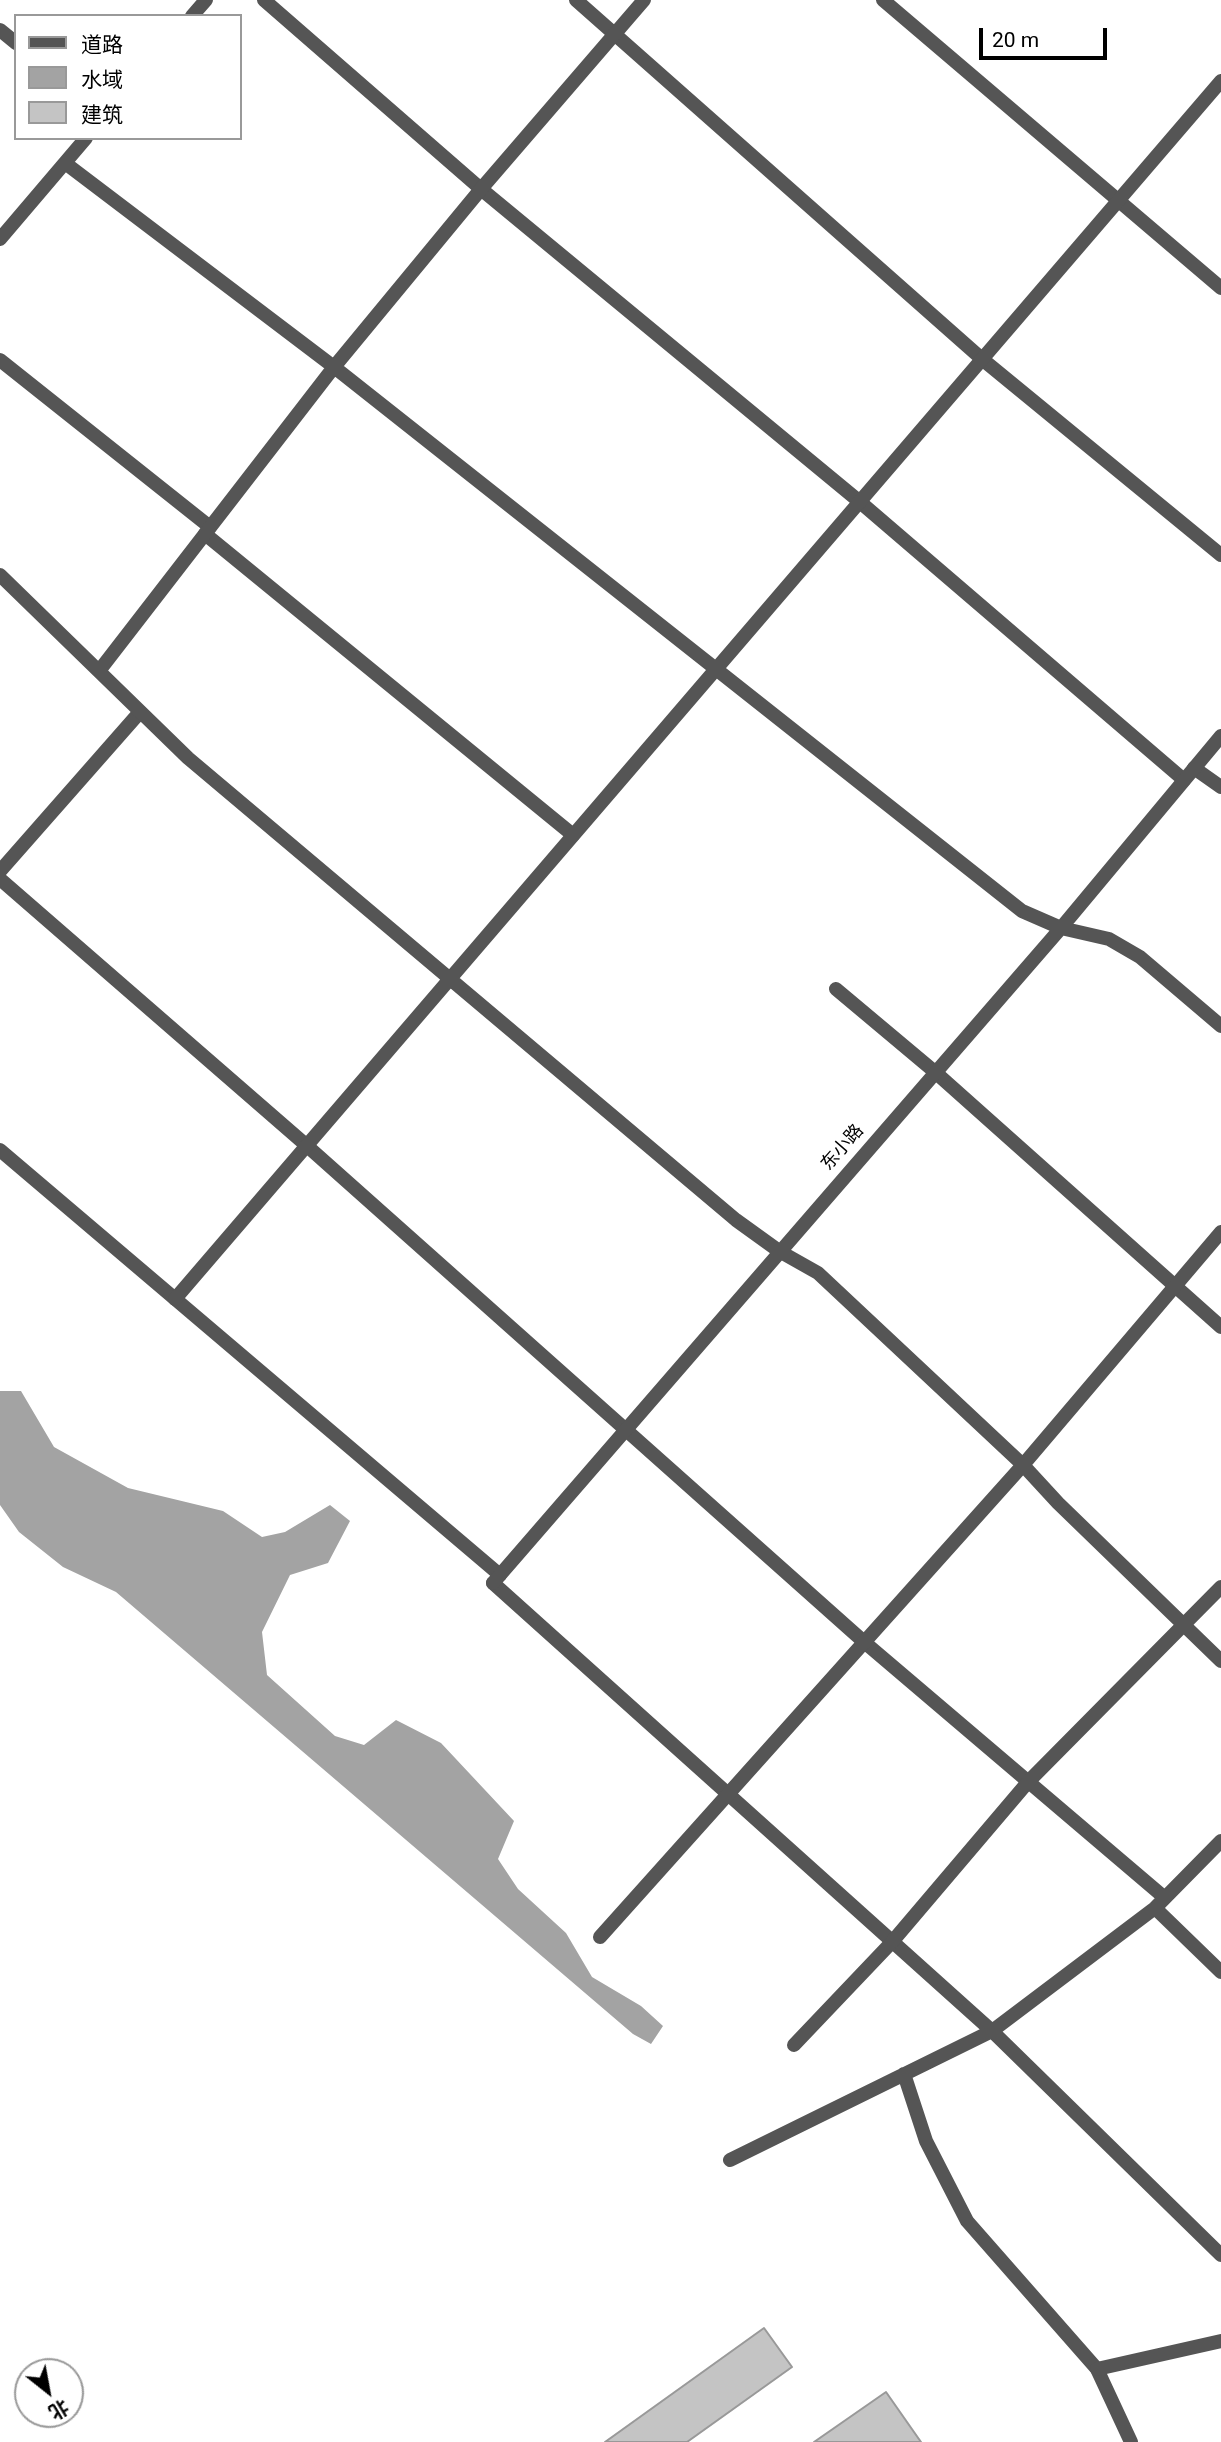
<!DOCTYPE html>
<html>
<head>
<meta charset="utf-8">
<style>
  body { margin:0 }
  #map { position:relative; width:1221px; height:2442px; overflow:hidden; background:#fff; font-family:Roboto,"Noto Sans SC",sans-serif }
  canvas { display:block }
  .legend { position:absolute; left:14px; top:14px; width:228px; height:126px; box-sizing:border-box; background:#fff; border:2px solid #999; margin:0; padding:9px 12px; list-style:none; font-size:21px; color:#000 }
  .legend li { display:flex; align-items:center; gap:14px; height:35px }
  .legend b { width:35px; border:2px solid #999 }
  .north { position:absolute; left:14px; top:2358px; width:70px; height:70px; box-sizing:border-box; background:#fff; border:2px solid #999; border-radius:50%; rotate:149deg; font-size:19px; font-weight:700; line-height:28px; text-align:center; color:#000 }
  .north::after { content:''; display:block; margin:auto; width:24px; height:32px; background:#000; clip-path:polygon(50% 0,100% 100%,50% 72%,0 100%) }
  .scale { position:absolute; left:979px; top:28px; width:128px; height:32px; box-sizing:border-box; border:4px solid #000; border-top:0; padding-left:9px; font-size:21px; line-height:24px; white-space:nowrap; color:#000; -webkit-text-stroke:5px #fff; paint-order:stroke }
</style>
</head>
<body>
<div id="map">
<canvas width="1221" height="2442"></canvas>
<ul class="legend">
<li><b style="height:9px;background:#555"></b>道路</li>
<li><b style="height:19px;background:#a3a3a3"></b>水域</li>
<li><b style="height:19px;background:#c4c4c4"></b>建筑</li>
</ul>
<div class="north">北</div>
<div class="scale">20 m</div>
</div>
<script>
const c = document.querySelector('canvas').getContext('2d');
c.lineJoin = 'round';
function paint(path, color) {
  c.fillStyle = color;
  c.fill(path, 'evenodd');
}
function toPath(rows) {
  const path = new Path2D();
  for (const r of rows) {
    path.moveTo(r[0], r[1]);
    for (let i = 2; i < r.length; i += 2) path.lineTo(r[i], r[i + 1]);
  }
  return path;
}
function trace(path, color, width, dash) {
  c.strokeStyle = color;
  c.lineWidth = width;
  c.lineCap = dash ? 'butt' : 'round';
  c.setLineDash(dash || []);
  c.stroke(path);
}
function drawText(font, color, halo, rows, align = 'center') {
  c.font = font + ' Roboto,"Noto Sans SC",sans-serif';
  c.lineWidth = 5;
  c.setLineDash([]);
  c.textBaseline = 'middle';
  c.strokeStyle = halo;
  c.fillStyle = color;
  for (const [text, x, y, turn = 0] of rows) {
    c.save();
    c.translate(x, y);
    c.rotate((+turn || 0) * Math.PI / 180);
    c.textAlign = isNaN(turn) ? turn : align;
    if (halo) c.strokeText(text, 0, 0);
    c.fillText(text, 0, 0);
    c.restore();
  }
}
const water = toPath([
  [0,1391,21,1391,54,1447,128,1488,223,1511,262,1537,285,1532,330,1505,350,1521,328,1563,290,1575,262,1632,267,1675,335,1736,364,1745,396,1720,441,1743,514,1821,498,1859,518,1889,566,1933,592,1977,641,2006,663,2026,651,2044,633,2034,116,1592,63,1567,19,1532,0,1505]
]);
const building = toPath([
  [764,2328,792,2367,687,2442,605,2442,764,2328],
  [886,2392,921,2442,814,2442,886,2392]
]);
const service = toPath([
  [264,0,481,189,860,502,1184,780],
  [576,0,982,359,1221,555],
  [883,0,1221,288],
  [0,30,16,43],
  [0,360,210,527],
  [205,534,573,835],
  [1194,768,1221,787],
  [0,871,140,712],
  [0,879,306,1145,863,1641,1165,1898],
  [836,989,935,1072,1221,1327],
  [0,1150,500,1575],
  [493,1583,992,2031,1221,2255],
  [1155,1908,1221,1972],
  [904,2074,926,2141,967,2221,1097,2369,1131,2442],
  [730,2160,992,2031,1155,1908,1221,1841]
]);
const minor = toPath([
  [192,16,206,0],
  [65,163,334,367,1022,911,1061,928,1109,939,1140,957,1221,1026],
  [0,239,86,138],
  [0,575,188,758,736,1220,779,1251,818,1273,1023,1465,1058,1503,1221,1661],
  [99,671,334,367,481,189,644,0],
  [175,1299,1221,81],
  [493,1583,1061,928,1221,736],
  [600,1937,1023,1465,1221,1232],
  [794,2045,892,1942,1028,1782,1221,1587],
  [1097,2369,1221,2341]
]);
const streetNames = [
  ["东小路",843,1148,-49]
];
paint(water, '#a3a3a3');
paint(building, '#c4c4c4');
trace(building, '#999', 2);
trace(service, '#555', 14);
trace(minor, '#555', 14);
drawText('18px', '#000', '#fff', streetNames);
</script>
</body>
</html>
